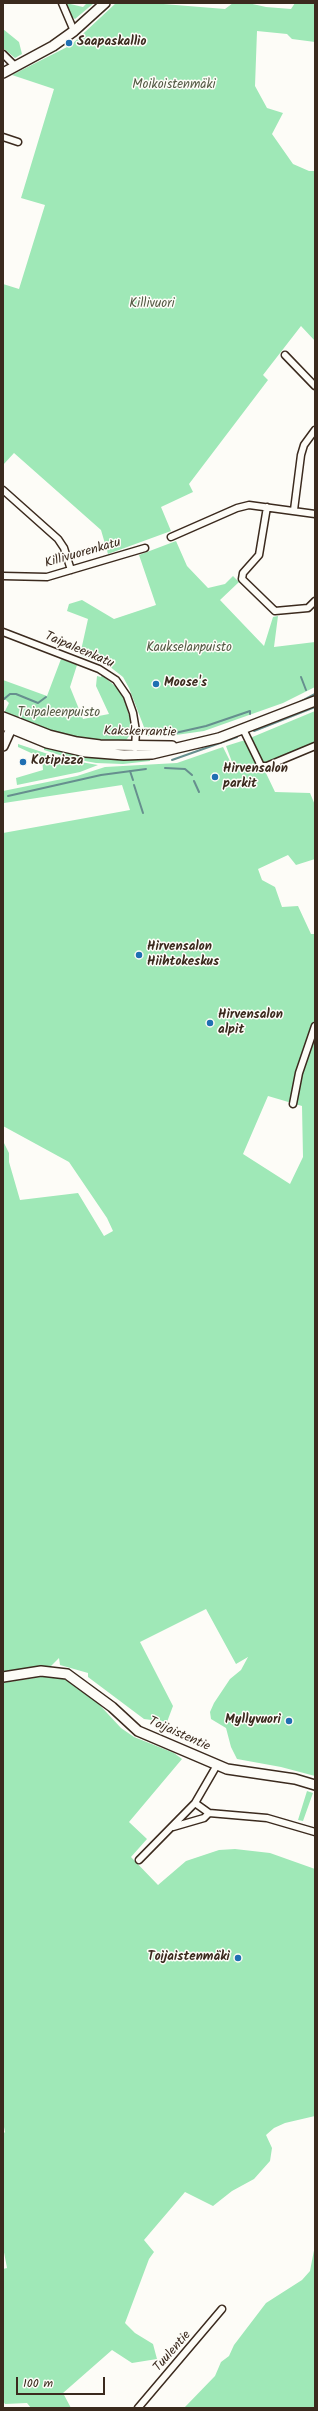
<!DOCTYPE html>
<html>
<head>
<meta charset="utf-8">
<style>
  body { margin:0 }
  #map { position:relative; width:318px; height:2411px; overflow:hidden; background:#fdfcf7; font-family:Kalam,sans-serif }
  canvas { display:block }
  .frame { position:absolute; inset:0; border:4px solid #3b2a1e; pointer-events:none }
  .scale { position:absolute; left:16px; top:2377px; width:89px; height:18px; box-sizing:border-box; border:2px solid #3b2a1e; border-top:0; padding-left:5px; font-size:12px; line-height:14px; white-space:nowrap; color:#3b2a1e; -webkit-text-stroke:3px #fdfcf7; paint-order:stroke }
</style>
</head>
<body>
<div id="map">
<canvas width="318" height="2411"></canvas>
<div class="frame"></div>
<div class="scale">100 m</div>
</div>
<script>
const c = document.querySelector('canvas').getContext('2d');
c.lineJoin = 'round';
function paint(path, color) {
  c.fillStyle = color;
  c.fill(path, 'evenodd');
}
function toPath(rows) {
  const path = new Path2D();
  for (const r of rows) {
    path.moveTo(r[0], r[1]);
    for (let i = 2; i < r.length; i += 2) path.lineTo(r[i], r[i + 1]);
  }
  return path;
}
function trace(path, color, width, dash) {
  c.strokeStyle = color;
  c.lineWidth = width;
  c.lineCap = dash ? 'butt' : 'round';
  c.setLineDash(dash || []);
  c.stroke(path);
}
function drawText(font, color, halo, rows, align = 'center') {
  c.font = font + ' Kalam,sans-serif';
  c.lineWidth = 3;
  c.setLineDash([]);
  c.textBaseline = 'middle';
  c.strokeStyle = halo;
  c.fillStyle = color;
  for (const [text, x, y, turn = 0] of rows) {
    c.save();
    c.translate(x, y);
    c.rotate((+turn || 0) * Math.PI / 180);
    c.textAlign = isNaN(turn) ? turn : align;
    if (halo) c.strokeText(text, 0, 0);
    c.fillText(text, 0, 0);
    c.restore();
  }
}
const green = toPath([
  [66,3,83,7,87,3,94,3,75,19,72,17],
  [116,3,151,3,225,9,233,3,248,3,266,7,291,9,295,3,315,3,315,42,292,39,287,34,257,31,255,86,267,108,283,113,272,134,293,164,309,171,315,171,315,341,301,326,263,375,268,380,189,484,193,492,161,507,171,531,108,554,101,530,14,453,3,465,3,284,19,289,45,205,21,198,54,89,12,75,71,45],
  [3,29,19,42,22,54,15,58,3,48],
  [176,541,187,566,208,588,225,584,233,576,239,582,220,600,264,646,273,617,278,616,274,647,315,642,315,687,283,703,204,731,169,736,149,736,147,735,129,688,123,677,109,666,80,655,88,619,67,611,69,604,82,600,114,619,156,605,139,555],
  [61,659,77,665,70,687,83,719,109,714,96,686,97,676,101,677,102,675,116,687,123,696,131,722,131,733,125,742,68,738,3,715,9,703,6,700,3,700,3,680,47,696],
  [315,711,315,744,265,764,261,763,250,738],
  [242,741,246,741,258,766,265,771,275,792,310,793,315,805,315,859,296,865,288,855,258,869,262,880,275,887,282,907,298,906,311,934,315,934,315,1776,281,1767,237,1759,231,1747,226,1728,211,1719,210,1712,214,1703,230,1679,241,1670,248,1657,236,1664,206,1609,140,1642,173,1706,167,1722,144,1719,88,1677,88,1673,60,1665,59,1658,51,1666,3,1672,3,1141,9,1153,9,1162,20,1200,78,1193,104,1236,113,1231,107,1218,69,1162,3,1126,3,833,130,810,122,785,4,803,3,791,77,776,105,767,177,763,223,747,230,761,230,767,232,762,226,746],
  [268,1096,302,1106,303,1157,290,1184,243,1154],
  [18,744,63,759,98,765,80,772,17,785,16,778,43,770,42,758,18,747],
  [44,748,150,757,150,761,123,764,96,763,69,758,44,750],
  [54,1675,82,1686,121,1728,134,1737,174,1753,182,1759,129,1822,147,1839,131,1857,158,1885,186,1861,219,1850,235,1849,270,1853,315,1869,315,2116,285,2123,274,2128,266,2135,272,2148,270,2161,254,2179,232,2191,213,2206,185,2192,144,2240,154,2252,149,2259,125,2323,135,2333,153,2344,157,2359,132,2363,112,2350,63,2393,71,2408,31,2408,27,2403,5,2404,3,2401,3,2269,7,2268,3,2247,3,2134,5,2132,3,2122,3,1683],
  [307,1791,313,1793,303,1821,298,1820],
  [315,2245,315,2408,184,2408,215,2376,221,2362,229,2356,234,2345,266,2303,302,2280,310,2271]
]);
const stream = toPath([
  [301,677,306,690],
  [4,699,10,694,16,694,38,703,46,697],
  [298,703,315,694],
  [254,731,315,707],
  [175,733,206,726,250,711,250,714],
  [172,760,237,737],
  [165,768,185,769,192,775],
  [130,771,133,780],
  [194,781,199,792],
  [134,785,143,813],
  [8,796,101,775,146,769]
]);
const street = toPath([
  [62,3,74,31],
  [3,54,15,66],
  [3,137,18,142],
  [285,355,315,386],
  [3,490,58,539,64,548,71,570],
  [267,507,259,555,243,573,242,579,275,611,308,608,315,601],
  [294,510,301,455,304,445,315,430],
  [171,537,237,508,249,505,315,514],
  [3,576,47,577,145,548],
  [3,632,99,669,116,680,127,696,133,713,136,731,135,748],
  [243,729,261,766,267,766,315,746],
  [293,1104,299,1073,315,1026],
  [195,1803,209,1813,267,1818,315,1832],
  [173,1827,204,1818,209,1813],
  [139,1860,195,1803,217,1765],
  [138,2408,222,2309]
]);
const secondary = toPath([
  [3,73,53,46,74,31,105,3],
  [3,717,49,735,77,742,100,745,172,746],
  [3,725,47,743,86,752,124,755,152,754,219,738,315,701],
  [3,746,13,724],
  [3,1677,41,1671,67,1674,112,1707,138,1731,227,1769,295,1779,315,1785]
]);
const markers = [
  [69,43,4,"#1f6fb2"],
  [156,684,4,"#1f6fb2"],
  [23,762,4,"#1f6fb2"],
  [215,777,4,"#1f6fb2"],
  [139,955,4,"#1f6fb2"],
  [210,1023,4,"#1f6fb2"],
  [289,1721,4,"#1f6fb2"],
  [238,1958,4,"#1f6fb2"]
];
const poiNames = [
  ["Saapaskallio",77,43],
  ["Moose's",164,684],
  ["Kotipizza",31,762],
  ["Hirvensalon",223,770],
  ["parkit",223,785],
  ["Hirvensalon",147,948],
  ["Hiihtokeskus",147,963],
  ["Hirvensalon",218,1016],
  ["alpit",218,1031],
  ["Myllyvuori",281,1721,"right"],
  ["Toijaistenmäki",230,1958,"right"]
];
const parkNames = [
  ["Moikoistenmäki",174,86],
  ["Killivuori",152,305],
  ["Kaukselanpuisto",189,649],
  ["Taipaleenpuisto",59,714]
];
const streetNames = [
  ["Killivuorenkatu",83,554,-16],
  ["Taipaleenkatu",79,651,23],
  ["Kakskerrantie",140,733,1],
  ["Toijaistentie",179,1735,24],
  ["Tuulentie",173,2352,-49]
];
paint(green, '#9fe8b7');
trace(stream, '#668f8e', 2);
trace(street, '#3b2a1e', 9);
trace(secondary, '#3b2a1e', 12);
trace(street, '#fdfcf7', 6);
trace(secondary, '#fdfcf7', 9);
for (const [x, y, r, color] of markers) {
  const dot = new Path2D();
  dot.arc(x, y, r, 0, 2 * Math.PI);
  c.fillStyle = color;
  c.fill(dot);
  trace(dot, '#fdfcf7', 1.5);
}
drawText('bold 13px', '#3b2a1e', '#fdfcf7', poiNames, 'left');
drawText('13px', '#545a44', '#fdfcf7', parkNames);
drawText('13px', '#3b2a1e', '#fdfcf7', streetNames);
</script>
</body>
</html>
